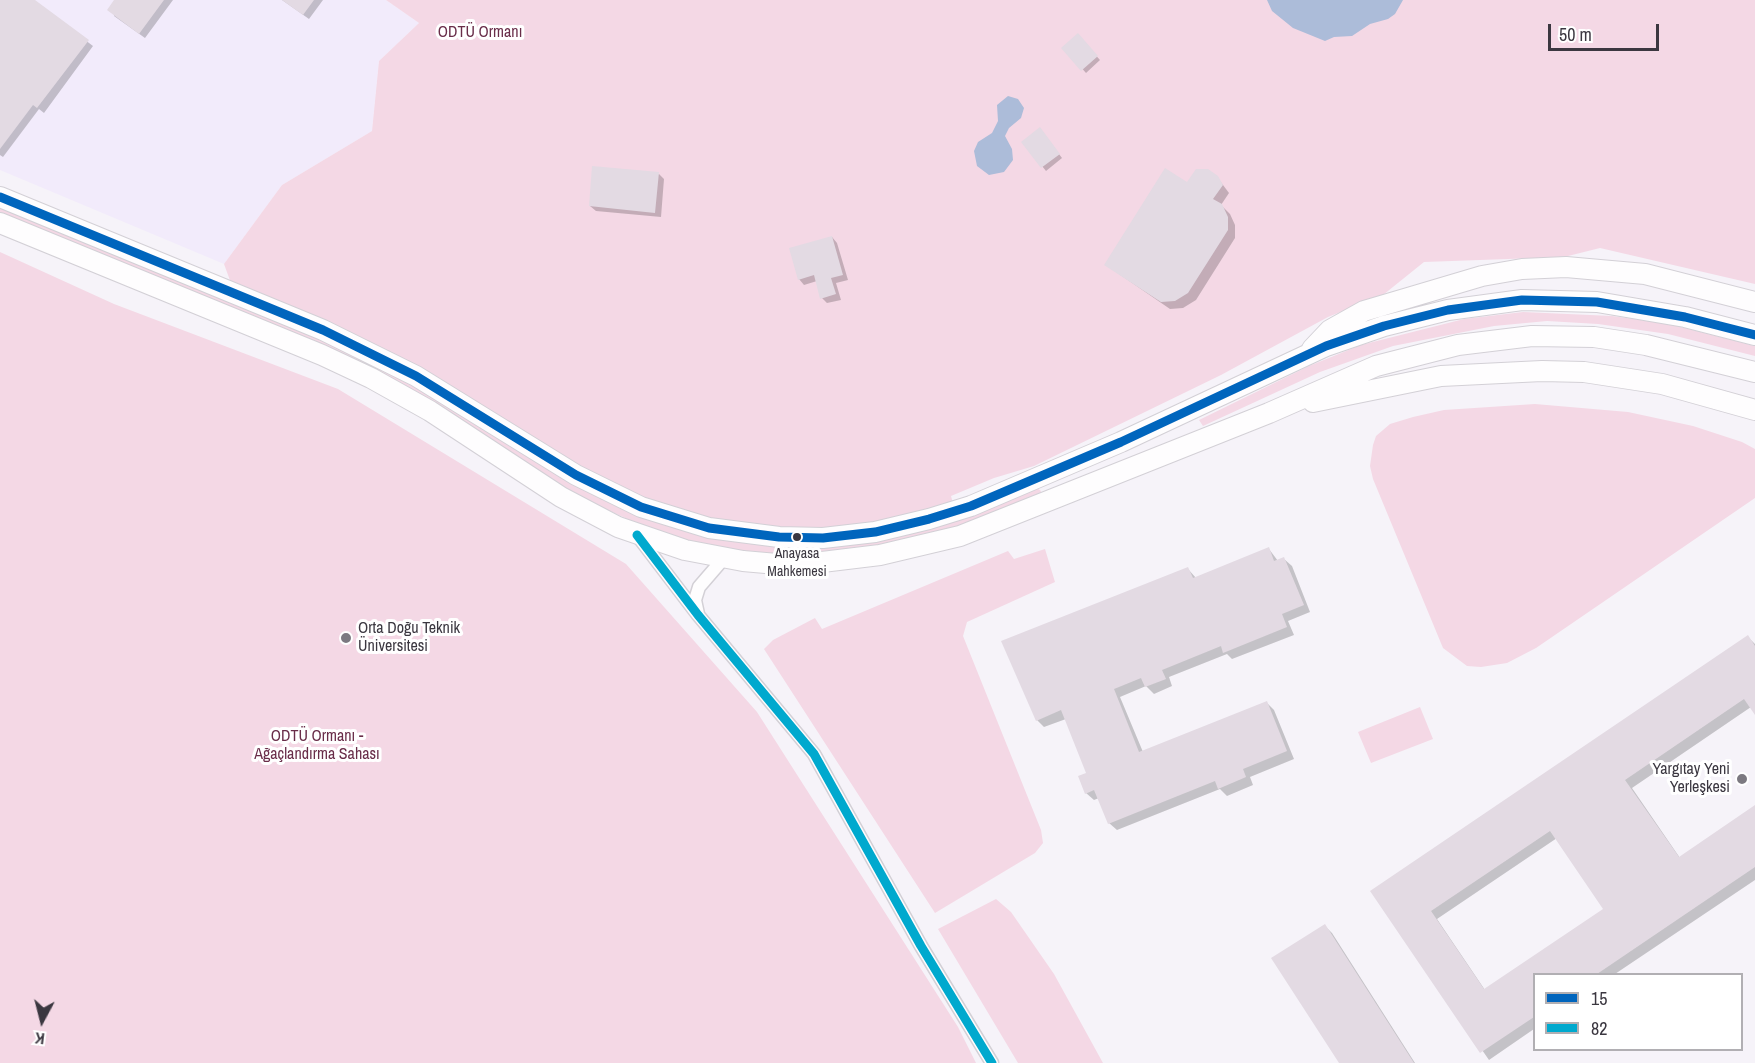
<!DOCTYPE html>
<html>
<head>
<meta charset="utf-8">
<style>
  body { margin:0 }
  #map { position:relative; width:1755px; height:1063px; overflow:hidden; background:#f6f3f9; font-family:"Archivo Narrow",sans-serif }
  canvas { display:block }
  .legend { position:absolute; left:1533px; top:973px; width:210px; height:78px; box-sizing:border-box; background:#fff; border:2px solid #b1afb3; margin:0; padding:8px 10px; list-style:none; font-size:18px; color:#3b3740 }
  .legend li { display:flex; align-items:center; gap:12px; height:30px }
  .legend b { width:30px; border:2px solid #b1afb3 }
  .north { position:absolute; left:12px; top:991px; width:60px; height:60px; -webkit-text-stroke:4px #fff; paint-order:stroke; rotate:187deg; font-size:16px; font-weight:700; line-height:24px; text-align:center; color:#3b3740 }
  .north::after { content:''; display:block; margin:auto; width:21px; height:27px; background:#3b3740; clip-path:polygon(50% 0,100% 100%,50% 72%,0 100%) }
  .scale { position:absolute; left:1548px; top:24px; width:111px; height:27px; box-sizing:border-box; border:3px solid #3b3740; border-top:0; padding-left:8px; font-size:18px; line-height:21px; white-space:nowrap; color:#3b3740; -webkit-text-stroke:4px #fff; paint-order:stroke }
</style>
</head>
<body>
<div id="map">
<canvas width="1755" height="1063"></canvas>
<ul class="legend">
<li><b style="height:8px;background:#0065bd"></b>15</li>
<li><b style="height:8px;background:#00a9ce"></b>82</li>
</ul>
<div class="north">K</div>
<div class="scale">50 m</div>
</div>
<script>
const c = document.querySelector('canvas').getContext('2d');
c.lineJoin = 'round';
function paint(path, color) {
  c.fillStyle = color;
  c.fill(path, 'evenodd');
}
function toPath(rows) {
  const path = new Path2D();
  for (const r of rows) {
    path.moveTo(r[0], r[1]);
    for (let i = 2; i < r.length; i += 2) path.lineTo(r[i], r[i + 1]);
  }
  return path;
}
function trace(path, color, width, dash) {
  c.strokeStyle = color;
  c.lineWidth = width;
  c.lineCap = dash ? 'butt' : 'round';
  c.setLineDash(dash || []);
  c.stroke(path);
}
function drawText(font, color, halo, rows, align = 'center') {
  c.font = font + ' "Archivo Narrow",sans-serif';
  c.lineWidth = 6;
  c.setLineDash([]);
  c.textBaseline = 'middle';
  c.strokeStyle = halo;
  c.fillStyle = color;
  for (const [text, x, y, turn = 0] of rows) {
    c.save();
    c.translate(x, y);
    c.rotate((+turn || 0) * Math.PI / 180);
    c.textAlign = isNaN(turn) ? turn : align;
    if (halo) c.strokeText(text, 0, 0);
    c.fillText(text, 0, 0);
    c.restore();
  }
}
const built = toPath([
  [0,0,386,0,419,23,379,61,372,131,282,185,224,264,0,170]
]);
const green = toPath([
  [386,0,1755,0,1755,284,1600,248,1564,257,1424,262,1383,295,1328,317,1221,375,1034,466,994,478,951,496,955,511,849,535,686,522,235,294,224,264,282,185,372,131,379,61,419,23],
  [0,207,301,328,399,376,588,490,783,546,1036,487,1041,491,1040,495,952,529,851,552,776,556,705,547,649,529,580,497,323,346,0,214],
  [0,252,114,304,338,389,626,564,757,712,958,1027,976,1063,0,1063],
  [1523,312,1612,316,1669,324,1755,346,1755,356,1668,334,1598,324,1547,321,1494,326,1393,346,1320,372,1203,426,1199,420,1309,366,1361,345,1464,319],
  [1535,404,1628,412,1693,426,1742,442,1755,449,1755,498,1536,648,1507,663,1481,667,1467,666,1443,648,1373,479,1370,466,1373,445,1376,436,1390,424,1413,417,1444,410],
  [1045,549,1055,582,967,622,963,636,1041,830,1043,843,1035,853,935,913,764,649,773,640,815,618,822,629,1008,551,1014,559],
  [1420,707,1433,739,1371,763,1358,732],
  [996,899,1011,912,1054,974,1103,1063,1018,1063,938,929]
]);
const water = toPath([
  [1267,0,1403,0,1395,14,1388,19,1370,24,1352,36,1334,37,1325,41,1293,28,1272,11],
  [1008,96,1018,99,1024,108,1021,118,1009,128,1005,136,1012,149,1013,160,1004,172,989,175,977,166,974,151,978,142,992,133,998,121,997,105]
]);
const shadow = toPath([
  [0,0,32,0,93,46,44,113,39,109,3,157,0,155],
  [116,0,173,0,145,38,114,16],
  [282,0,323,0,309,19],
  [1078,36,1100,60,1086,73,1064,48],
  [1043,133,1062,158,1046,171,1023,142],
  [659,174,664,179,661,217,596,211,590,206],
  [1217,177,1229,193,1221,205,1230,214,1235,225,1235,238,1196,300,1183,308,1170,309,1106,265,1188,184],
  [832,237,837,243,848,280,836,283,841,300,827,303,822,298,817,281,804,285,799,279],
  [1269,549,1278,561,1284,559,1292,566,1310,612,1288,621,1294,635,1232,659,1227,654,1169,677,1172,686,1154,694,1146,686,1120,697,1143,752,1266,702,1274,710,1294,759,1250,777,1253,785,1227,796,1220,789,1117,830,1109,823,1099,798,1094,800,1086,793,1088,774,1066,719,1044,727,1037,720,1188,569,1196,578],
  [1748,637,1755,644,1755,712,1751,707,1632,788,1680,858,1755,807,1755,880,1615,974,1534,974,1534,1029,1489,1060,1372,892],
  [1557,838,1605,909,1485,990,1437,919],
  [1325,926,1332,933,1415,1063,1341,1063]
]);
const building = toPath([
  [0,0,35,0,89,40,37,108,33,105,0,149],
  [114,0,164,0,139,34,107,10],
  [282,0,314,0,303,15],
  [1078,33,1098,56,1081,71,1061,48],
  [1040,127,1060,154,1041,168,1021,142],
  [592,166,659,172,655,213,589,206],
  [1165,168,1187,182,1196,169,1208,169,1218,176,1223,185,1213,199,1222,204,1228,217,1228,230,1188,293,1175,301,1161,302,1104,265],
  [832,236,843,275,831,278,836,294,820,299,814,275,798,280,789,248],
  [1269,547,1274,561,1284,557,1304,605,1282,614,1287,627,1223,653,1221,646,1162,670,1166,679,1145,687,1141,678,1114,689,1139,752,1267,701,1287,751,1243,769,1246,777,1218,789,1215,781,1108,824,1094,790,1085,794,1078,776,1086,773,1061,710,1036,721,1001,641,1188,567,1193,578],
  [1748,635,1755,646,1755,715,1744,699,1625,780,1679,857,1755,805,1755,867,1597,974,1534,974,1534,1017,1480,1053,1370,891],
  [1550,831,1603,909,1484,989,1431,911],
  [1325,924,1414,1063,1339,1063,1271,958]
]);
const minor = toPath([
  [637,535,698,615,814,754,921,946,992,1063],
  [698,614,695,600,699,587,724,558]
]);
const primary = toPath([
  [0,197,323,330,416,376,576,475,641,507,709,528,779,537,823,538,875,532,929,519,971,506,1121,442,1326,346,1384,326,1448,310,1522,300,1597,302,1685,317,1755,335],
  [0,223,322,355,371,378,430,411,561,497,618,527,685,550,743,561,777,564,814,563,880,555,960,536,1269,413,1376,366,1458,345,1532,336,1594,337,1646,345,1755,372],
  [1312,349,1330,330,1364,311,1482,276,1522,269,1566,267,1645,274,1755,302],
  [1313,402,1441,376,1542,371,1584,372,1662,384,1755,410]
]);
const bus1 = toPath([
  [0,197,323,330,416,376,576,475,641,507,709,528,779,537,823,538,875,532,929,519,971,506,1121,442,1326,346,1384,326,1448,310,1522,300,1597,302,1685,317,1755,335]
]);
const bus2 = toPath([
  [637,535,698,615,814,754,921,946,992,1063]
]);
const markers = [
  [797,537,5,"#3b3740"],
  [346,638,6,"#7c7981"],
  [1742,779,6,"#7c7981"]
];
const busNames = [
  ["Anayasa",797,554],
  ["Mahkemesi",797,572]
];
const parkNames = [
  ["ODTÜ Ormanı",480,33],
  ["ODTÜ Ormanı -",317,737],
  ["Ağaçlandırma Sahası",317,755]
];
const poiNames = [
  ["Orta Doğu Teknik",358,629],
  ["Üniversitesi",358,647],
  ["Yargıtay Yeni",1730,770,"right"],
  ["Yerleşkesi",1730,788,"right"]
];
paint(built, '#f2ebfb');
paint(green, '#f4d8e5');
paint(water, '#acbcd9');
paint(shadow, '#0003');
paint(building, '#e3dae3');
trace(minor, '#d3d0d6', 15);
trace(primary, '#d3d0d6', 22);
trace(minor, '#fefdfe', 12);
trace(primary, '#fefdfe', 20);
trace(bus1, '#0065bd', 9);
trace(bus2, '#00a9ce', 9);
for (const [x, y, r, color] of markers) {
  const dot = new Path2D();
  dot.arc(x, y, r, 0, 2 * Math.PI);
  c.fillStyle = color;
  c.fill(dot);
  trace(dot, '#fff', 2);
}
drawText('14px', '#3b3740', '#fff', busNames);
drawText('16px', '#692d49', '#fff', parkNames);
drawText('16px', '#3b3740', '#fff', poiNames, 'left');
</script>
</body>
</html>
